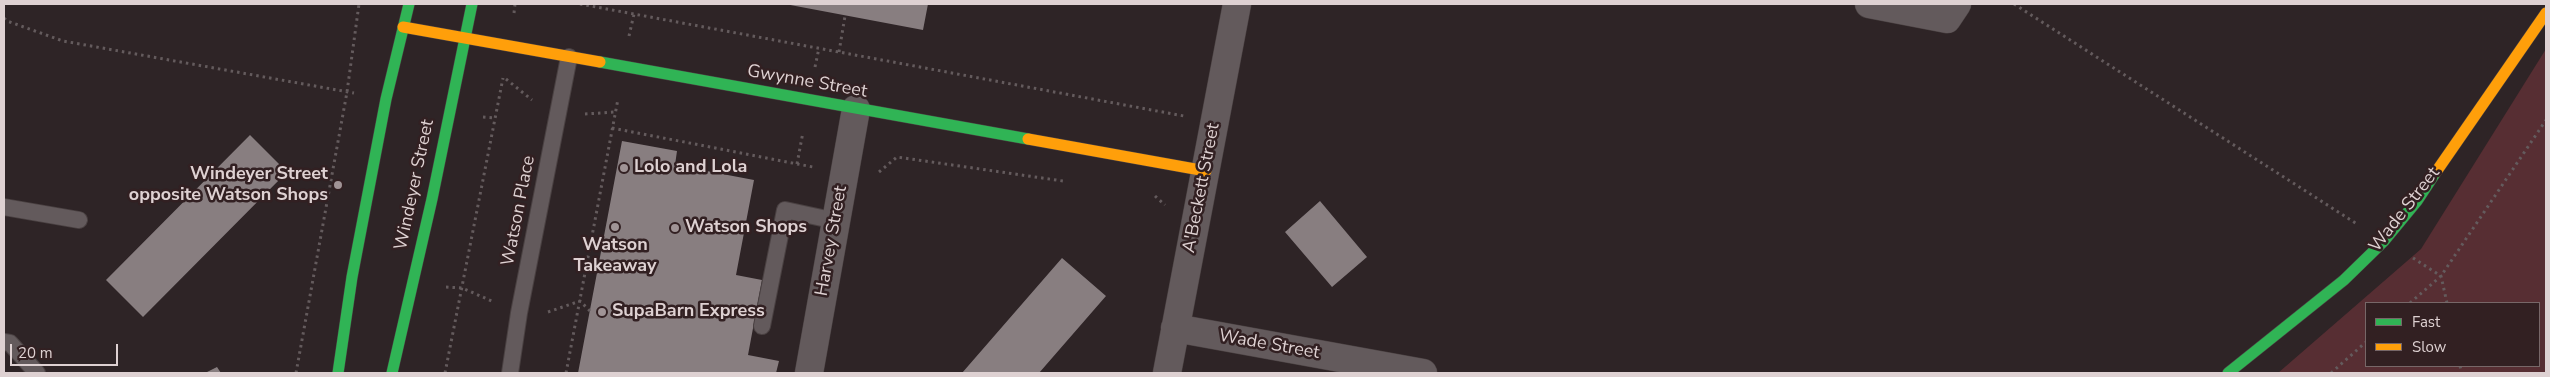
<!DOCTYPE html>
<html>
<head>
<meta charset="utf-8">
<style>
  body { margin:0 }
  #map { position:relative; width:2550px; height:377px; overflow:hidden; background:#2e2426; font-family:"Nunito Sans",sans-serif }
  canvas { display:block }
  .frame { position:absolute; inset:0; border:5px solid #ded1d2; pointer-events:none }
  .legend { position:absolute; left:2365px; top:302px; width:175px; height:65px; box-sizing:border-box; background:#322022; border:1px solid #776768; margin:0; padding:6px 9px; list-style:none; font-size:15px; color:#ded1d2 }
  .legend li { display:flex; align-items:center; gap:10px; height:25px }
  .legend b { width:25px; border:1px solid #776768 }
  .scale { position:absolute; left:10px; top:344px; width:108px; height:22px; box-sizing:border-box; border:2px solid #ded1d2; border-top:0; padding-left:6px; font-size:15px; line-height:18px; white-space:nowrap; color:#ded1d2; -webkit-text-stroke:4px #322022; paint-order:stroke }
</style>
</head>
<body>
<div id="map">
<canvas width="2550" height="377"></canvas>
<div class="frame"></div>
<ul class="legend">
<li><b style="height:6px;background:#30b455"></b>Fast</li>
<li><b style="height:6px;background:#ff9f0a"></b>Slow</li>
</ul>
<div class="scale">20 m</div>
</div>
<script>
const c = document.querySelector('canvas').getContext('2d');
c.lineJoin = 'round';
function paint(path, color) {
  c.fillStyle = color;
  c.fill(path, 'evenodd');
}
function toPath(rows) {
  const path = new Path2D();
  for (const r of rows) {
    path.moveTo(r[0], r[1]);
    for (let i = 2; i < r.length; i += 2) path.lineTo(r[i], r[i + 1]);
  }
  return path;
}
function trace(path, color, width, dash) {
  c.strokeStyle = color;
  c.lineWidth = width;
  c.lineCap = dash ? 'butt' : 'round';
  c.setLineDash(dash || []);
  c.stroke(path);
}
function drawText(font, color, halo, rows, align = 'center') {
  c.font = font + ' "Nunito Sans",sans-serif';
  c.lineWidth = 5;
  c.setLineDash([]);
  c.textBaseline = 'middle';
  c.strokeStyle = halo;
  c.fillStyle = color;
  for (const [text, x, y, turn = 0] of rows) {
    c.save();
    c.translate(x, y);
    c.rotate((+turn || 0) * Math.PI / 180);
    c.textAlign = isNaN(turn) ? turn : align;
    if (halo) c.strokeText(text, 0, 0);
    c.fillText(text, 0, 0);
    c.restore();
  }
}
const green = toPath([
  [2546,49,2546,373,2278,373,2421,249],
  [2366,303,2539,303,2539,366,2366,366]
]);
const building = toPath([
  [785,4,928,4,923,30],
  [250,135,287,172,143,317,106,280],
  [622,141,677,151,675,165,754,180,736,275,762,280,748,355,779,361,776,373,578,373],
  [1320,201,1367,257,1332,287,1285,232],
  [1062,258,1106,296,1039,373,962,373],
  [217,367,221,373,205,373]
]);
const path = toPath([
  [580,4,1184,116],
  [2014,4,2357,224],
  [514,13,515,4],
  [4,18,7,21,63,41,354,93],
  [629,36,634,14],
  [839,52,845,16],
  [815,67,819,48],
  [506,79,532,100],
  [585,114,615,112],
  [483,117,496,118],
  [612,128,813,167],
  [797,164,803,132],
  [879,172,897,157,1063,181],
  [1155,196,1165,205],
  [2413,258,2441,276,2447,303],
  [446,287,462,288,494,302],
  [2410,303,2441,276,2546,120],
  [548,312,580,301,590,311],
  [2460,366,2462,373],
  [296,373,347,92,359,4],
  [445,373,503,78],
  [566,373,618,99],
  [2331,373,2366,342]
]);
const lane = toPath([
  [4,207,79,220],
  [762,326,785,210,836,221],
  [4,342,10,343,37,373],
  [510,373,519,313,569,57]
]);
const street = toPath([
  [1869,4,1947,19,1957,4],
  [1175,328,1423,373],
  [809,373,856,109],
  [1167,373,1237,4]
]);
const fast = toPath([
  [600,62,1028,139],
  [338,373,352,277,386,99,409,4],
  [392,373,432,199,472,4],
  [2228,373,2344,280,2384,241,2417,201,2436,172]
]);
const slow = toPath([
  [403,27,600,62],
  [1028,139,1206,171],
  [2436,172,2546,13]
]);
const markers = [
  [624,168,5,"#a09496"],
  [338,185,5,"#a09496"],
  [615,227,5,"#a09496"],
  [675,228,5,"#a09496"],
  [602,312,5,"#a09496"]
];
const streetNames = [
  ["Gwynne Street",807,82,10],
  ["Windeyer Street",415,185,-78],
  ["A'Beckett Street",1202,188,-79],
  ["Wade Street",2405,210,-52],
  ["Watson Place",519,211,-79],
  ["Harvey Street",832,241,-80],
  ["Wade Street",1269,345,10]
];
const poiNames = [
  ["Lolo and Lola",634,168],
  ["Windeyer Street",328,175,"right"],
  ["opposite Watson Shops",328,196,"right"],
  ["Watson Shops",685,228],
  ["Watson",615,246,"center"],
  ["Takeaway",615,267,"center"],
  ["SupaBarn Express",612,312]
];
paint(green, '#572e33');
paint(building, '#887e80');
trace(lane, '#4a4142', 18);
trace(street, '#4a4142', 29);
trace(fast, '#4a4142', 12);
trace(slow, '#4a4142', 12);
trace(path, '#645b5d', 3, [2.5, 4]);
trace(lane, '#635a5c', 16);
trace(street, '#635a5c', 28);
trace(fast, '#30b455', 11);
trace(slow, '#ff9f0a', 11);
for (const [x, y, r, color] of markers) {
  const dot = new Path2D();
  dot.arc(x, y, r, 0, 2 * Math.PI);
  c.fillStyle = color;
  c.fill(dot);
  trace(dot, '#322022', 2);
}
drawText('18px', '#ded1d2', '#322022', streetNames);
drawText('bold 18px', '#ded1d2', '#322022', poiNames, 'left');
</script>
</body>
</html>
